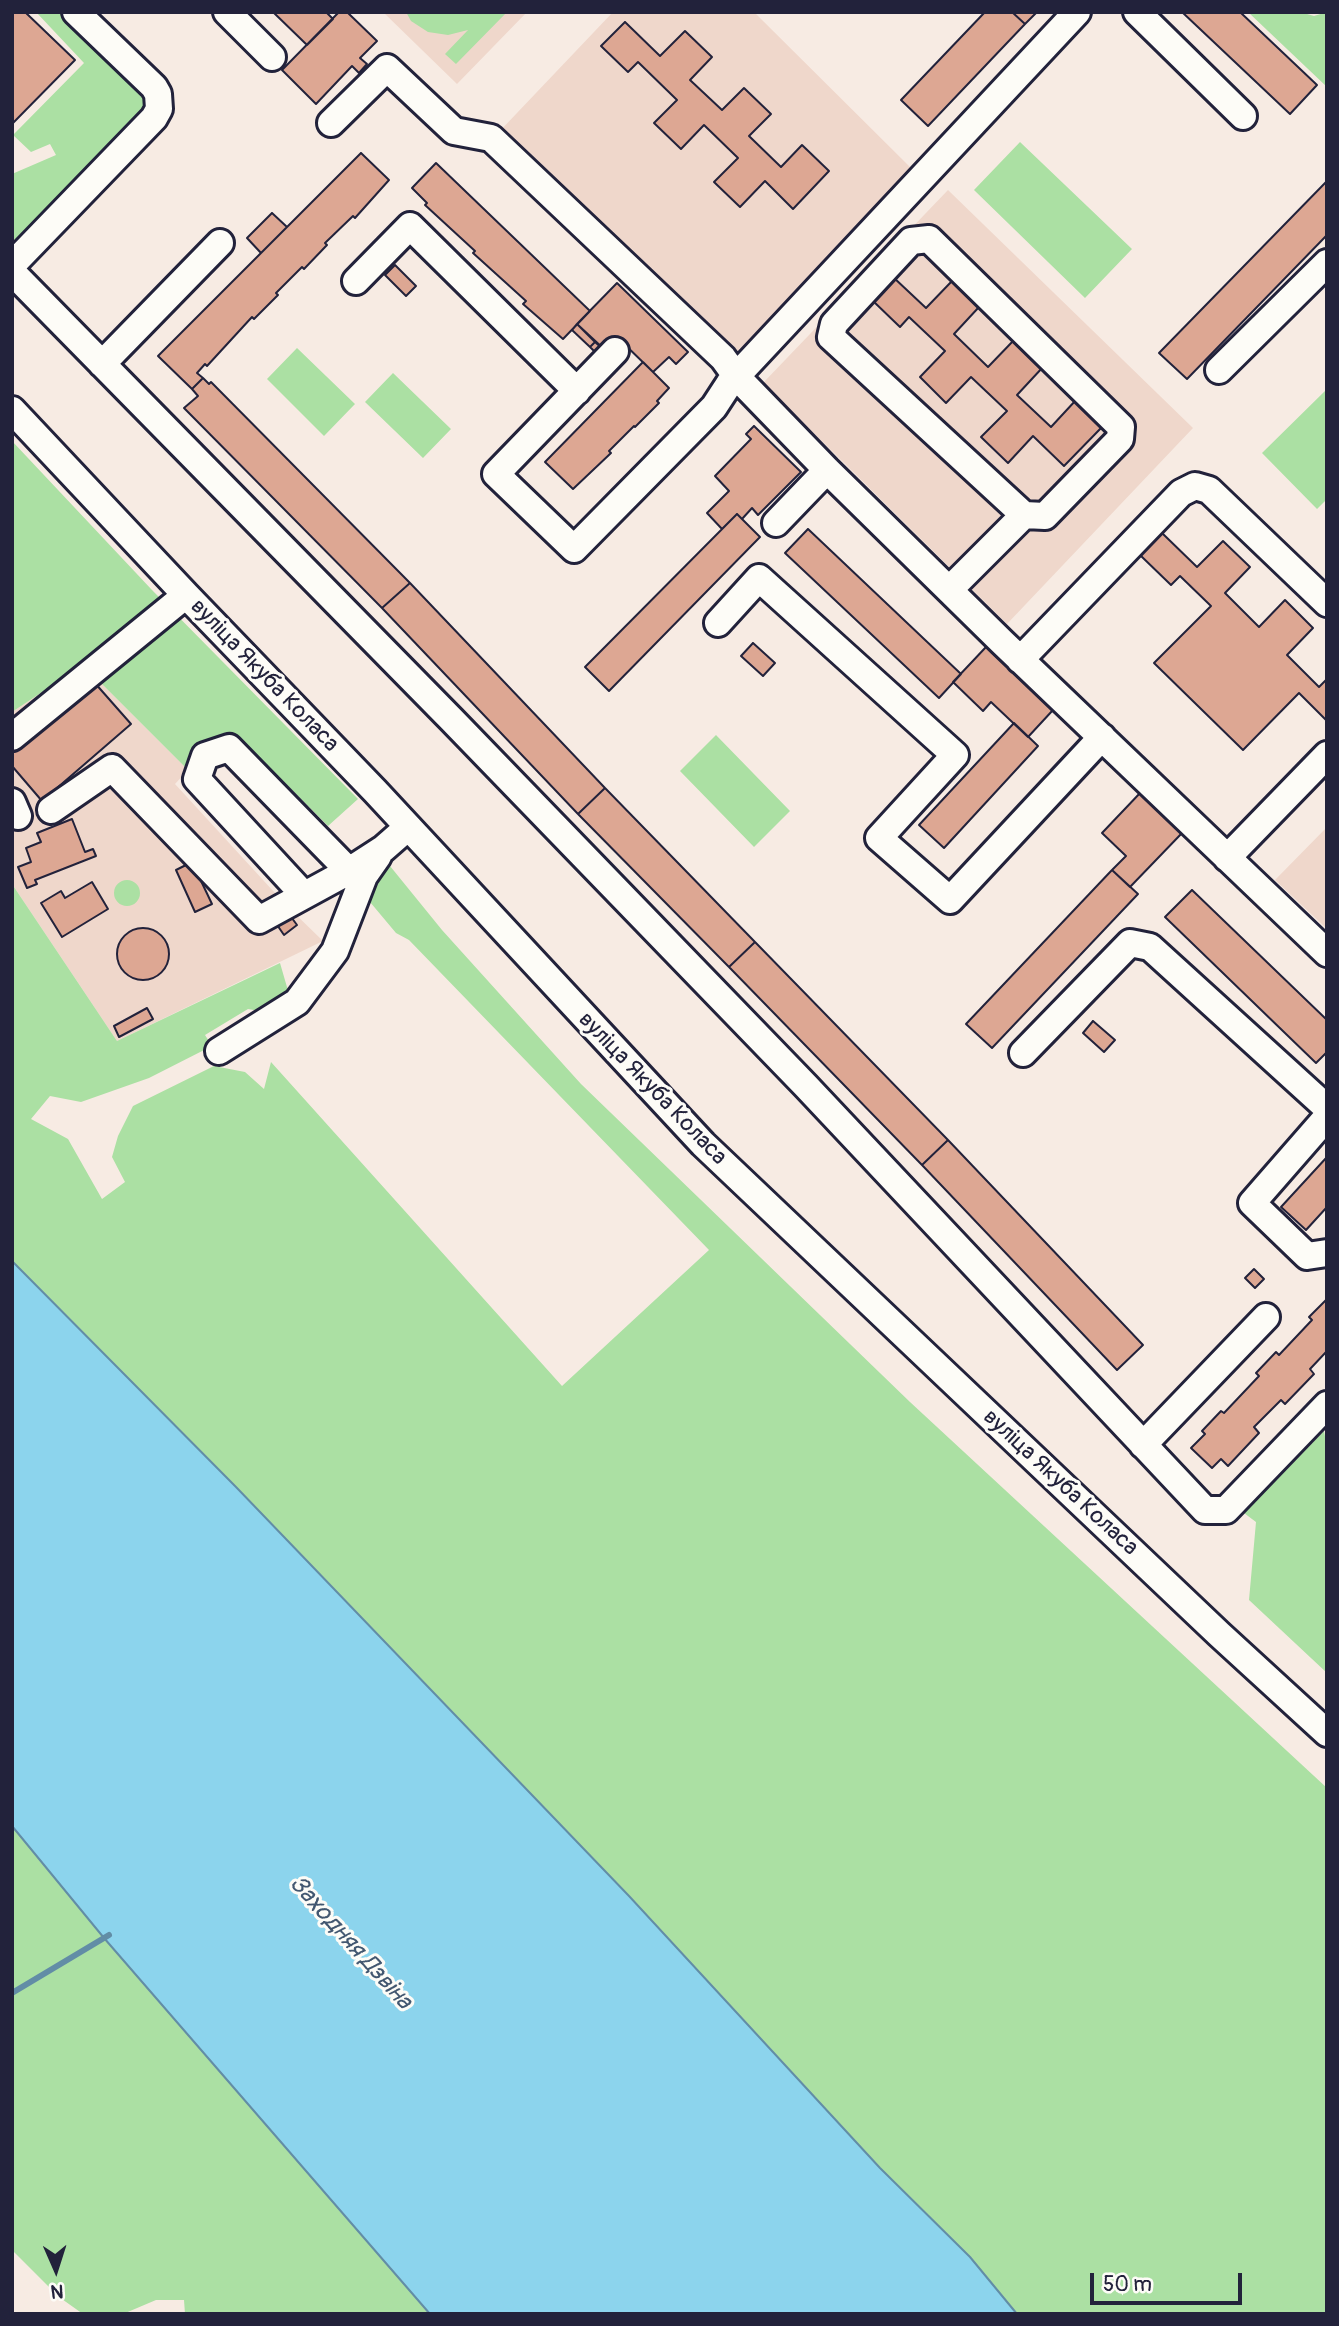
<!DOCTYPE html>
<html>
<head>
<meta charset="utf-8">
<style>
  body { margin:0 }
  #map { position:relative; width:1339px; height:2326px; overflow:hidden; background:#f7ebe3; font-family:Pangolin,sans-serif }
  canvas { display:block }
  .frame { position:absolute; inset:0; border:14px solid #22223b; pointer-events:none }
  .north { position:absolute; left:21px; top:2235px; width:70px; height:70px; -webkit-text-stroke:5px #fdfcf7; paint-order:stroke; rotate:177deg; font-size:19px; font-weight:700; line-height:28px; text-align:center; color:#22223b }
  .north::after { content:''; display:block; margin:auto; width:24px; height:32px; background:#22223b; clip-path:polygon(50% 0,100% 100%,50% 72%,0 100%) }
  .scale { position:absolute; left:1090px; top:2273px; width:152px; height:32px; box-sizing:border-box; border:4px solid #22223b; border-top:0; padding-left:9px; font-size:21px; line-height:24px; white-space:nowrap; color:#22223b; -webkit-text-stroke:5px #fdfcf7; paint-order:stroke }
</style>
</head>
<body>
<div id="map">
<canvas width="1339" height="2326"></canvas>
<div class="frame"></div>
<div class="north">N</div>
<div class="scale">50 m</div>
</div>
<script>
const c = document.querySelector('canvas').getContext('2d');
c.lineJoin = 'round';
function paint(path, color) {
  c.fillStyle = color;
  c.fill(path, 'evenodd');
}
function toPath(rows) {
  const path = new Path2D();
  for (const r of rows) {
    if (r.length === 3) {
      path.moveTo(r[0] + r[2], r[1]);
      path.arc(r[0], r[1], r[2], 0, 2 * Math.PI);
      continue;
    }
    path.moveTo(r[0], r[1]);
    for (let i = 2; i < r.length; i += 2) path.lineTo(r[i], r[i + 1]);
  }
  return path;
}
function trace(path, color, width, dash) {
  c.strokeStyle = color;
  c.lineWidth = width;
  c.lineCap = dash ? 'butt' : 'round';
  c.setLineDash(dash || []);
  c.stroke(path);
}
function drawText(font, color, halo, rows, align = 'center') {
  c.font = font + ' Pangolin,sans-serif';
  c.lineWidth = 6;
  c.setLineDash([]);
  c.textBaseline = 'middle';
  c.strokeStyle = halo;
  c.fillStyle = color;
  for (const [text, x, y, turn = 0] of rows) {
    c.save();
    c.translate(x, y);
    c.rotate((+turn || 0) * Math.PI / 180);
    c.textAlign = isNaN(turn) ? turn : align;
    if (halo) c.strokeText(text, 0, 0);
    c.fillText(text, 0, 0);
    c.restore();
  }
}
const built = toPath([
  [383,12,527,12,457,84],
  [613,12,754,12,911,168,737,357,497,134],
  [948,190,1193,428,1007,624,763,383],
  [83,665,188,770,175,784,286,905,323,941,117,1041,12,884,12,712],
  [1327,827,1327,929,1275,880]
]);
const green = toPath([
  [36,12,61,12,150,99,146,113,12,253,12,174,56,155,50,144,31,152,13,135,84,63],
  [406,12,507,12,456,64,445,54,468,30,448,35,428,32,411,21],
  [1248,12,1300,12,1314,16,1327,12,1327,87],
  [1020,142,1132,249,1085,298,974,190],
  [297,348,355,404,324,436,267,379],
  [393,373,451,429,423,458,365,402],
  [1327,389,1327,499,1317,509,1262,453],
  [12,441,152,590,358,799,328,826,240,738,221,740,188,770,83,665,12,712],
  [716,735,790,811,754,847,680,771],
  [390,866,442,930,581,1084,910,1402,1327,1788,1327,2314,1017,2314,970,2257,880,2168,629,1896,236,1487,12,1261,12,884,117,1041,280,963,289,994,266,1012,248,1009,205,1035,212,1046,149,1078,81,1102,50,1096,31,1119,68,1139,102,1199,125,1182,112,1157,118,1136,133,1106,214,1066,245,1072,264,1089,271,1062,562,1386,709,1250,409,940,396,933,370,902,374,878],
  [127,893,13],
  [1324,1431,1327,1447,1327,1673,1249,1600,1256,1522,1244,1513],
  [12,1826,104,1938,430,2314,185,2314,184,2300,156,2300,123,2314,83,2314,59,2297,12,2250]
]);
const water = toPath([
  [12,1261,236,1487,629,1896,880,2168,970,2257,1017,2314,430,2314,104,1938,12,1826,12,1261]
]);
const stream = toPath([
  [12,1993,109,1935]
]);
const building = toPath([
  [12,12,25,12,75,60,12,124,12,12],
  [273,12,326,12,333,19,307,45,273,12],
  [339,12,347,12,377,41,360,58,367,64,359,73,352,66,316,104,282,70,339,12],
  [985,12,1012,12,1025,24,928,126,901,100,985,12],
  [1012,12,1037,12,1025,24,1012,12],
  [1182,12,1240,12,1317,85,1290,114,1182,12],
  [625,22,660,56,685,31,712,57,690,80,722,110,744,88,771,114,749,136,781,167,802,145,829,171,793,209,765,181,740,207,714,182,738,158,704,125,681,149,654,123,677,100,638,62,628,72,601,46,625,22],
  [361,153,389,180,355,218,353,216,325,243,327,245,304,269,302,267,276,293,278,295,254,319,252,317,207,366,205,364,197,373,203,378,192,389,158,356,361,153],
  [436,163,590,311,563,339,523,304,526,301,473,253,475,251,425,205,427,203,412,188,436,163],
  [1327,181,1327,235,1187,379,1159,353,1327,181],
  [272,213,287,227,261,253,247,238,272,213],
  [395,265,416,286,406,296,385,275,395,265],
  [893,277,926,308,952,281,979,307,954,334,988,367,1014,340,1043,367,1017,395,1051,427,1076,400,1103,426,1064,466,1033,436,1008,463,981,437,1007,411,971,377,946,403,920,377,945,351,909,317,900,327,872,300,893,277],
  [617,283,688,352,676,364,669,357,653,372,617,337,605,350,577,324,617,283],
  [577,324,595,342,590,347,572,330,577,324],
  [595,342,604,350,599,356,590,347,595,342],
  [643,362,669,388,657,401,659,403,635,427,634,426,609,451,611,453,573,489,545,462,643,362],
  [203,378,209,384,211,382,410,583,382,608,184,408,198,396,192,389,203,378],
  [754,426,801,472,758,515,752,508,742,519,737,514,722,529,707,513,729,491,715,476,751,439,746,434,754,426],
  [737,514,760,537,609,691,585,667,737,514],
  [808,529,961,674,939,698,785,553,808,529],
  [1162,533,1197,567,1223,541,1250,567,1225,593,1259,627,1285,600,1313,628,1287,655,1319,687,1327,679,1327,721,1299,693,1243,750,1154,663,1211,606,1180,576,1171,585,1140,555,1162,533],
  [410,583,605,788,578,814,382,608,410,583],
  [753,643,775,663,763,676,741,656,753,643],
  [986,647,1053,710,1028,737,991,702,983,711,953,682,986,647],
  [94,682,131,724,42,801,12,766,12,752,94,682],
  [1014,723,1038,746,944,848,919,825,1014,723],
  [605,788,755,942,729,967,578,814,605,788],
  [1141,792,1183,832,1130,887,1112,870,1126,856,1102,833,1141,792],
  [72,819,85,852,93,849,96,856,35,880,37,884,27,888,18,867,31,862,26,848,41,842,37,833,72,819],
  [192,862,212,904,195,912,176,870,192,862],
  [1112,870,1138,894,992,1048,966,1024,1112,870],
  [92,882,108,909,62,937,41,903,61,891,65,898,92,882],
  [1192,890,1327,1020,1327,1052,1316,1063,1165,917,1192,890],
  [286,910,297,925,284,935,273,919,286,910],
  [143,954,26],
  [755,942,948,1140,922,1165,729,967,755,942],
  [147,1008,153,1019,119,1037,114,1026,147,1008],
  [1093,1021,1115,1040,1104,1052,1083,1033,1093,1021],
  [948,1140,1143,1345,1117,1370,922,1165,948,1140],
  [1327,1157,1327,1207,1306,1230,1281,1207,1327,1157],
  [1254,1269,1264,1279,1255,1288,1245,1278,1254,1269],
  [1327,1299,1327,1351,1310,1369,1314,1374,1285,1404,1281,1400,1254,1427,1259,1433,1228,1466,1221,1459,1212,1468,1191,1448,1205,1434,1202,1431,1221,1411,1224,1413,1259,1376,1256,1373,1276,1352,1279,1355,1312,1320,1309,1317,1327,1299]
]);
const minor = toPath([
  [227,12,272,57],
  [1137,12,1243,116],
  [331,123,387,68,454,131,491,138,723,358,736,376,827,470,1002,642,1327,953],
  [12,265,154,118,159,109,158,94,154,87,76,12],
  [12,272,452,720,805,1085,1205,1510,1226,1510,1327,1405],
  [356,281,410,226,577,391],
  [615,351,496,474,574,549,714,407,729,384,1077,12],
  [102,364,220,243],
  [1219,370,1327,263],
  [12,410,186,595,375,791,703,1144,1219,1634,1327,1733],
  [776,523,827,470],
  [950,589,1024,515,1045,516,1120,439,1121,427,929,239,911,241,834,324,831,337,1024,515],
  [718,623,759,578,955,755,879,838,950,900,1102,737],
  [1020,660,1181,493,1195,486,1209,490,1327,603],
  [12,737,186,595],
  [12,802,18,816],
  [51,810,112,768,259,920,349,871,383,849,407,828],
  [1227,858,1327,755],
  [304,895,197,779,205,756,229,748,349,871],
  [219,1051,297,1002,335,951,364,876,378,856],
  [1023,1053,1130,943,1150,947,1327,1108],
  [1327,1117,1252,1203,1307,1256,1327,1253],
  [1143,1445,1266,1317]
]);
const streetNames = [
  ["вуліца Якуба Коласа",264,676,46],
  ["вуліца Якуба Коласа",652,1089,46],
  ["вуліца Якуба Коласа",1060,1483,43]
];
const waterNames = [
  ["Заходняя Дзвіна",350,1943,48]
];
paint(built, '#efd7cb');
paint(green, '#abe0a3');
paint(water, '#8cd4ed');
trace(water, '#628da6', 2);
trace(stream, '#628da6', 6);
paint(building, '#dda793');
trace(building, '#22223b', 2);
trace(minor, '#22223b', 32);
trace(minor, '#fdfcf7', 26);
drawText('23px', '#22223b', '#fdfcf7', streetNames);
drawText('italic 24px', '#425770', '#fdfcf7', waterNames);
</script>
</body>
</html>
